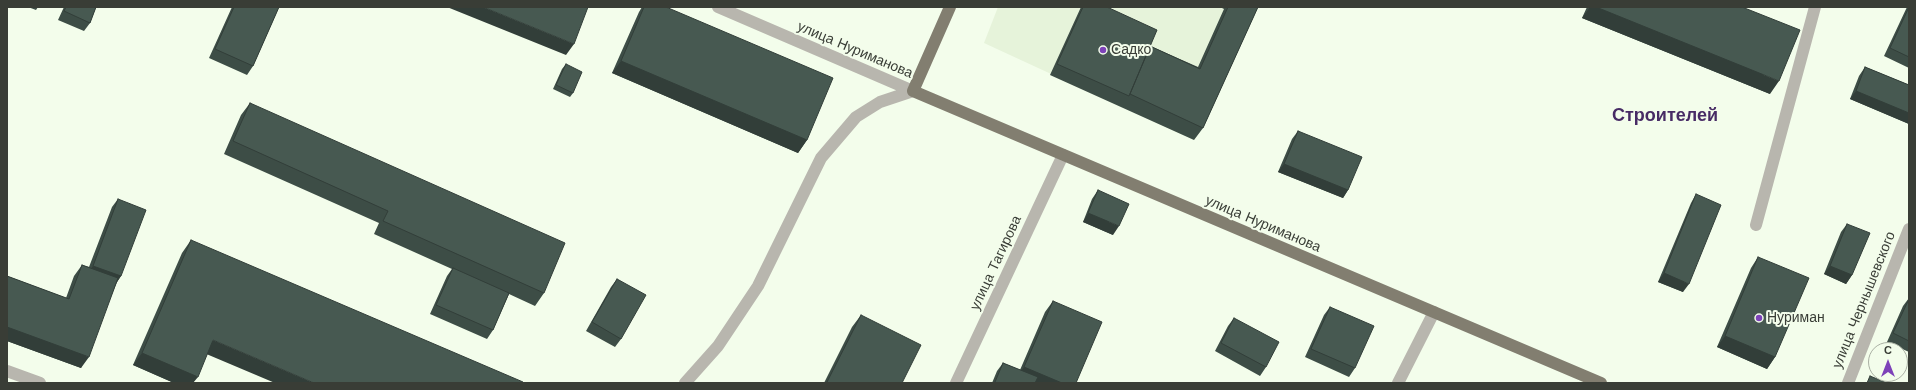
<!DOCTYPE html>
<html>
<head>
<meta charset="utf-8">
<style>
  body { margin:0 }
  #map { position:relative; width:1916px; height:390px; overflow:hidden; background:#f3fdeb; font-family:"Work Sans",sans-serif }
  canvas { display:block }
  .frame { position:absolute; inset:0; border:8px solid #393d36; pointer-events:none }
  .north { position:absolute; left:1868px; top:342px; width:40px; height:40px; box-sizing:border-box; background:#f3fdeb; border:1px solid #a9b0a3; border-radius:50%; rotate:0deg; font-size:11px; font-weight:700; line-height:16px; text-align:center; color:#393d36 }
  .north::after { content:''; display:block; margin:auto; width:14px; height:18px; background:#7d42b8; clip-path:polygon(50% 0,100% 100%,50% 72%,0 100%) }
</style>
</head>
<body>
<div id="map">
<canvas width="1916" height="390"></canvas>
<div class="frame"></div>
<div class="north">С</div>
</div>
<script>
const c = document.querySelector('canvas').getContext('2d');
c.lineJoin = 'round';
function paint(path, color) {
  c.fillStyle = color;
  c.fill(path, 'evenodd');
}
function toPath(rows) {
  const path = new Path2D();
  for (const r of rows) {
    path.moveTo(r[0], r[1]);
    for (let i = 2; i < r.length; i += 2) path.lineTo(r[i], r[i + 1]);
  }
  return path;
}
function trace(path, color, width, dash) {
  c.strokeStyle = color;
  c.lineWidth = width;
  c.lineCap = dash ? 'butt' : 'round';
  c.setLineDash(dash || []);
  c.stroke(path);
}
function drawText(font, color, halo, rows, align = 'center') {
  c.font = font + ' "Work Sans",sans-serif';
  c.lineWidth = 4;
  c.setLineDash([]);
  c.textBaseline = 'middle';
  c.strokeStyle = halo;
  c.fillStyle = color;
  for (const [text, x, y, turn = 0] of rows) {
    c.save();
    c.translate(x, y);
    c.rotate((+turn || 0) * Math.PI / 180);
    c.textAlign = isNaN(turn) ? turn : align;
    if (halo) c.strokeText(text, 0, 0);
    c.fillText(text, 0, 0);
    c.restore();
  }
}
const built = toPath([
  [998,7,1255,7,1194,140,984,43]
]);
const minor = toPath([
  [718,7,913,91],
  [1756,225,1815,7],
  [7,371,40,383],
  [685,383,718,346,758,286,821,158,856,117,880,102,913,91],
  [956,383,1063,155],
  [1398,383,1434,312],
  [1848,383,1909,229]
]);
const major = toPath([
  [950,7,913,91,1601,383]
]);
const wall = toPath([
  [28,7,38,7,36,10],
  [64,7,96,7,90,23,84,31,58,20],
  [232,7,279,7,253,66,247,75,209,58],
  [642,7,666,7,807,140,798,153,612,73,639,12],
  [1081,7,1107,7,1150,46,1198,67,1224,9,1220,7,1258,7,1203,128,1194,140,1050,75],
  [1587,7,1742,7,1770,94,1582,18],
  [1907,7,1909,7,1909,68,1884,56],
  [566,64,573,93,570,97,553,89,562,69],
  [1865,67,1909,85,1909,124,1850,99,1859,76],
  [250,103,544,293,535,306,509,294,493,330,487,339,430,314,447,276,452,269,374,234,379,223,224,154,241,115],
  [1298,131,1348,190,1343,198,1278,172,1292,139],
  [1098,190,1113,235,1083,222,1092,199],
  [1696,194,1683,292,1658,282,1691,203],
  [118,199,121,276,117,282,81,368,7,341,7,276,66,298,74,276,82,265,89,267,112,207],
  [1847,224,1852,275,1846,284,1824,274,1841,232],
  [191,240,207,354,193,383,174,383,133,365,182,253],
  [1758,257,1775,357,1767,369,1717,347,1751,268],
  [617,279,621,339,615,347,586,331,611,287],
  [1909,298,1909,352,1887,342,1903,306],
  [1053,301,1076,383,992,383,997,371,1003,363,1020,370,1045,312],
  [1330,307,1355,368,1349,377,1305,357,1324,315],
  [861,315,902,383,824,383,852,327],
  [1234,318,1266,367,1260,376,1215,351,1228,326]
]);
const shadedWall = toPath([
  [447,7,483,7,574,44,566,55],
  [1590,7,1596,7,1779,81,1770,94,1582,18],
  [621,61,807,140,798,153,612,73],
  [1856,91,1909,113,1909,124,1850,99],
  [1284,164,1348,190,1343,198,1278,172],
  [1088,213,1119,226,1113,235,1083,222],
  [93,266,121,276,115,285,87,274],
  [1830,266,1852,275,1846,284,1824,274],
  [1664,273,1689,284,1683,292,1658,282],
  [7,327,89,357,81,368,7,341],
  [1725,336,1775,357,1767,369,1717,347],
  [213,340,314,383,275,383,204,353],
  [142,353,198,377,193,383,174,383,133,365],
  [1024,367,1062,383,1028,383,1016,378]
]);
const building = toPath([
  [66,7,96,7,90,23,64,11,66,7],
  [234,7,279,7,253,66,215,49,234,7],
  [483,7,588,7,574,44,483,7],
  [644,7,666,7,833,78,807,140,621,61,644,7],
  [1083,7,1107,7,1157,30,1129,96,1057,64,1083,7],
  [1228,7,1258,7,1203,128,1130,94,1150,46,1200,69,1228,7],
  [1596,7,1742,7,1800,30,1779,81,1596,7],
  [1909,7,1909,57,1890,48,1909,7],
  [566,64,582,72,573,93,556,85,566,64],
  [1865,67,1909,85,1909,113,1856,91,1865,67],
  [250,103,565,243,544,293,383,221,388,211,233,141,250,103],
  [1298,131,1362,157,1348,190,1284,164,1298,131],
  [1098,190,1129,204,1119,226,1088,213,1098,190],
  [1696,194,1721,205,1689,284,1664,273,1696,194],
  [118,199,146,210,121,276,93,266,118,199],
  [1847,224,1870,233,1852,275,1830,266,1847,224],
  [191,240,523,382,522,383,314,383,213,340,198,377,142,353,191,240],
  [1758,257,1809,278,1775,357,1725,336,1758,257],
  [82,265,118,278,89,357,7,327,7,276,69,299,82,265],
  [453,268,509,293,493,330,436,305,453,268],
  [617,279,646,295,621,339,592,322,617,279],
  [1909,299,1909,341,1893,333,1909,299],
  [1053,301,1102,322,1076,383,1062,383,1024,367,1053,301],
  [1330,307,1374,326,1355,368,1311,349,1330,307],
  [861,315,921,345,902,383,828,383,827,382,861,315],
  [1234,318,1279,342,1266,367,1221,343,1234,318],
  [1003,363,1038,377,1035,383,996,383,995,382,1003,363],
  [1870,376,1887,383,1867,383,1870,376]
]);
const markers = [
  [1103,50,4,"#7d42b8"],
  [1759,318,4,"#7d42b8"]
];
const streetNames = [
  ["улица Нуриманова",855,50,23],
  ["улица Нуриманова",1263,224,23],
  ["улица Тагирова",996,263,-65],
  ["улица Чернышевского",1864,300,-68]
];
const poiNames = [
  ["Садко",1111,50],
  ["Нуриман",1767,318]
];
const districtNames = [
  ["Строителей",1665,116]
];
paint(built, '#e6f3da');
trace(minor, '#b8b6ae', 12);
trace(major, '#827e70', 12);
paint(wall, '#3d4d46');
paint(shadedWall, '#323e39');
paint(building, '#475951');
trace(building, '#323e39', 1);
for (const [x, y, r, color] of markers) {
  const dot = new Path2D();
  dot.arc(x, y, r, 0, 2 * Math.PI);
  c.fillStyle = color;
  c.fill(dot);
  trace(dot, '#f3fdeb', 1.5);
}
drawText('14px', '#393d36', '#f3fdeb', streetNames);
drawText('14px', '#393d36', '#f3fdeb', poiNames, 'left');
drawText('bold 18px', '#472b65', '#f3fdeb', districtNames);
</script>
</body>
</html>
